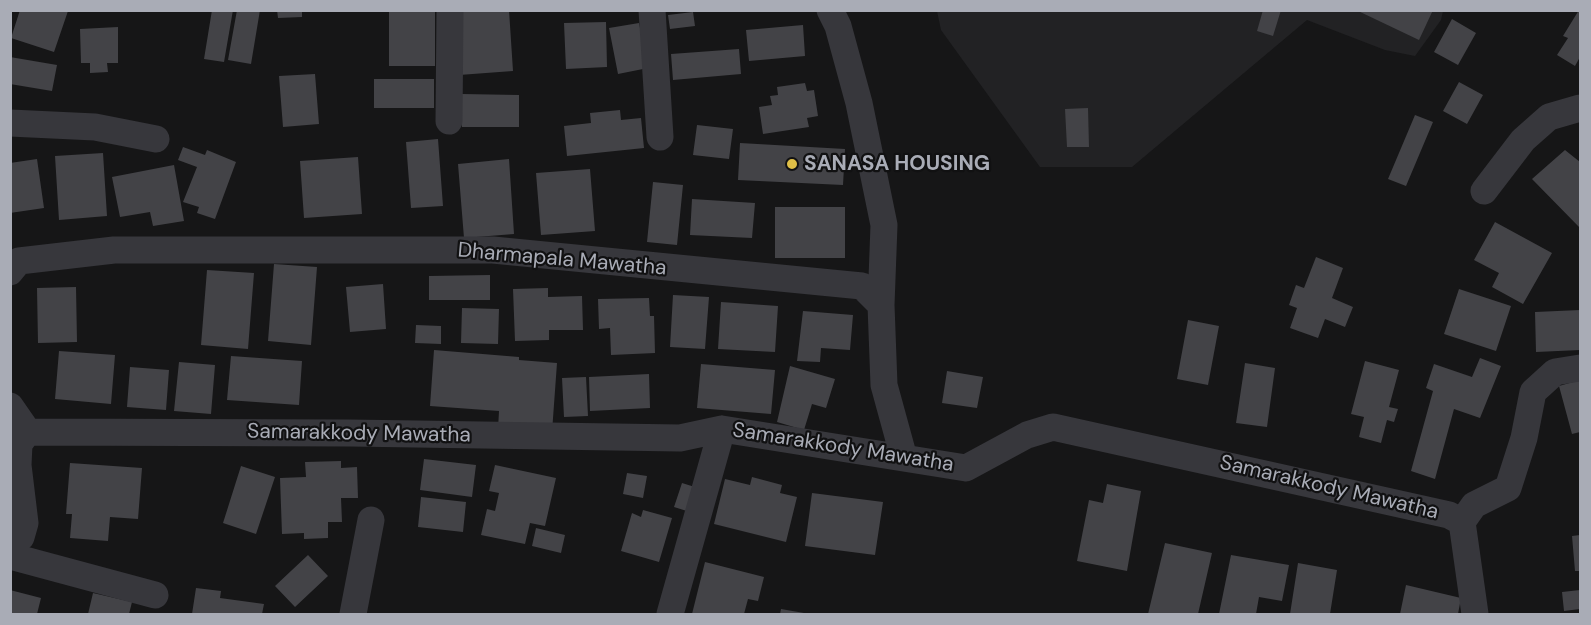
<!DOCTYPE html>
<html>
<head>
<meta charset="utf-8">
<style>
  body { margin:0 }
  #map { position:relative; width:1591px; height:625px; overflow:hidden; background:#161617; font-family:"DM Sans",sans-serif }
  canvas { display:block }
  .frame { position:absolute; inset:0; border:12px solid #a9acb6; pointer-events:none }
</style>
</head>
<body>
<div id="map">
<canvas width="1591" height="625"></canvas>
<div class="frame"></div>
</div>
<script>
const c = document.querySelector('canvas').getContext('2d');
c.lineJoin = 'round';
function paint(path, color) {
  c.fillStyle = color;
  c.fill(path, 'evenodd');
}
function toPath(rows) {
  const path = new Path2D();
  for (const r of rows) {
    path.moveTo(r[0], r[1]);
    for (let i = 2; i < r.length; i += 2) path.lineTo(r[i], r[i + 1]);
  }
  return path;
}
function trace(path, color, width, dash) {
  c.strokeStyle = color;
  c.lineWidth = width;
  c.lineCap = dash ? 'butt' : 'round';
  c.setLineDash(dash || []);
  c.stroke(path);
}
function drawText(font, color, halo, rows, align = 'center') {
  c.font = font + ' "DM Sans",sans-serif';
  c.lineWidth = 4.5;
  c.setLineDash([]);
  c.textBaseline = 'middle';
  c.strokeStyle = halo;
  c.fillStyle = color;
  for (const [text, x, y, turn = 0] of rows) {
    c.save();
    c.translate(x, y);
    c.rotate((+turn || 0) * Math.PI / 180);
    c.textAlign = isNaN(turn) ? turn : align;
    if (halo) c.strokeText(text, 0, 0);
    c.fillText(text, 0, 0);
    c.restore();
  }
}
const built = toPath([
  [937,11,1443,11,1441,20,1415,56,1385,50,1307,20,1132,167,1040,167,941,30]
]);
const building = toPath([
  [20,10,68,11,54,52,11,38],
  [212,10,233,10,224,62,204,59],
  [237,10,260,10,251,64,228,60],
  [277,10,302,10,302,17,278,18],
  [389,10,435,10,435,66,389,66],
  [454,10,509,10,513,71,459,75],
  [1263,10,1281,10,1273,36,1257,31],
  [1356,10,1433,10,1419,40],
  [1579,10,1580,57,1575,66,1557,55,1568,38,1563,36],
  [693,12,695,26,670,29,668,15],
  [1452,19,1476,33,1458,65,1434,52],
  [606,22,607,67,566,69,564,23],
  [639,23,648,68,618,74,609,28],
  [803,25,805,56,749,61,746,30],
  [118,27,118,63,107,63,108,72,90,73,90,63,81,63,80,29],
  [739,49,741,74,673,80,671,54],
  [10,57,57,65,52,91,10,84],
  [315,74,319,124,283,127,279,76],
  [374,79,434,79,434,108,374,108],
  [1459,82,1483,95,1467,124,1443,111],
  [805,83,807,91,814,90,818,116,807,118,809,127,763,134,759,107,772,105,770,96,778,95,777,87],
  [462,94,519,95,519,127,462,127],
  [1088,108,1089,147,1067,147,1065,109],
  [620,110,621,120,641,118,644,148,567,156,564,126,591,123,590,113],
  [1415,115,1433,122,1406,186,1388,179],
  [697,125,733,129,729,159,693,155],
  [438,139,443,206,411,208,406,142],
  [740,143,845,149,843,185,738,180],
  [183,147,205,155,207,150,236,162,215,219,197,213,199,207,183,202,197,167,178,160],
  [1565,150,1580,162,1580,228,1532,179],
  [103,153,107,216,59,220,55,156],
  [358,157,362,214,304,218,300,161],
  [37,159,44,208,10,213,10,163],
  [509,159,514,234,464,238,458,164],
  [174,165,184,221,153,226,150,212,120,217,112,177],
  [590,169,595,231,541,235,536,173],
  [653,182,683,185,677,245,647,242],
  [692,199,755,203,752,238,690,235],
  [775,207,845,207,845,258,775,258],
  [1495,222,1552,253,1523,304,1492,287,1499,273,1474,260],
  [1316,257,1343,268,1332,298,1353,307,1345,327,1325,319,1318,338,1290,328,1297,308,1289,305,1296,285,1304,288],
  [274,264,317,267,311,345,268,341],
  [207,270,254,273,248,349,201,345],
  [490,275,490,300,429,300,429,276],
  [383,284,386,329,350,332,346,287],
  [76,287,77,342,38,343,37,288],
  [548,288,548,297,582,296,583,330,549,330,549,340,515,341,513,289],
  [1459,289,1511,306,1496,351,1444,334],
  [673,295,709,297,705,349,670,347],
  [649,298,650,316,654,316,655,353,611,355,610,328,599,329,598,299],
  [721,302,778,306,775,352,718,349],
  [462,308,499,309,498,344,461,343],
  [1580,310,1580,350,1536,352,1535,312],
  [803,311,853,315,850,350,821,348,820,362,797,361],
  [1188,320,1219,326,1208,385,1177,379],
  [416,325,441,326,441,344,415,343],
  [434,350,519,357,519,360,557,363,552,432,498,429,499,411,430,406],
  [59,351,115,355,111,404,55,399],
  [231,356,302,361,299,405,227,400],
  [1480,358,1501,366,1480,418,1454,409,1435,479,1411,471,1433,391,1426,388,1434,364,1472,377],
  [1365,361,1399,370,1389,407,1398,409,1394,422,1387,420,1381,443,1359,437,1364,417,1351,414],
  [179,362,215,365,211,414,174,411],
  [1245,363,1275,368,1267,427,1236,423],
  [701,364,775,370,771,414,697,408],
  [790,366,835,379,826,408,812,404,804,430,777,422],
  [130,367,169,370,166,410,127,407],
  [947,371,983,377,977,408,942,403],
  [649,374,650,408,590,411,589,377],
  [586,377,588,416,564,417,562,378],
  [1580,380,1580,432,1572,434,1559,386],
  [424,459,476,465,472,497,420,490],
  [341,461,341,468,357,467,358,498,341,498,342,522,328,522,328,538,304,539,304,533,282,534,280,478,306,477,305,462],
  [70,463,142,468,138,519,110,517,108,541,70,538,72,514,66,514],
  [495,465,556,478,545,526,530,523,525,544,481,535,487,509,495,511,499,493,489,491],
  [241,466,275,477,256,534,223,523],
  [627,473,647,476,643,498,623,494],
  [752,477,782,485,780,493,797,497,786,542,714,524,725,479,750,485],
  [682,483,698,488,690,512,674,507],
  [1107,484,1141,491,1127,571,1077,561,1089,500,1103,503],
  [812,493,883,502,875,555,805,546],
  [421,497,466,502,463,532,418,527],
  [643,510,672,518,659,562,621,551,632,513,641,517],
  [536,528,565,535,561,553,532,546],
  [1580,535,1580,571,1575,571,1572,536],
  [1165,543,1212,553,1198,614,1148,614],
  [308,555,328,576,295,607,275,586],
  [1231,555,1289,565,1282,601,1259,597,1256,614,1219,614],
  [705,562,764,577,758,601,748,599,744,614,692,614],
  [1298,563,1337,570,1330,614,1290,614],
  [1406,585,1461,598,1458,614,1400,614],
  [196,588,221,591,220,598,264,604,262,614,192,614],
  [10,590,41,598,37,614,10,614],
  [1580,590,1580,609,1564,611,1562,592],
  [93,593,132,602,129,614,88,614],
  [781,609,804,613,804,614,780,614]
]);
const street = toPath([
  [652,10,660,137],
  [830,10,838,26,859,103,884,225,881,305],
  [449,121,450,10],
  [10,123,95,127,156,139],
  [1484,191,1523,140,1549,117,1580,108],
  [10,272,19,261,114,250,493,250,862,286,881,305,884,385,904,458],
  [10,406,28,432],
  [1462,522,1474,505,1508,488,1524,438,1533,392,1555,372,1580,368],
  [10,543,21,537,25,523,18,465,19,444,28,432,350,433,680,438,722,429,966,468,1027,435,1053,427,1449,515,1462,522,1475,614],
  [10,556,155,595],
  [353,614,371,520],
  [670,614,722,429]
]);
const markers = [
  [792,164,6,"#dfbf47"]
];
const poiNames = [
  ["SANASA HOUSING",804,164]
];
const streetNames = [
  ["Dharmapala Mawatha",562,260,5],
  ["Samarakkody Mawatha",359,434,1],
  ["Samarakkody Mawatha",843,448,9],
  ["Samarakkody Mawatha",1329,488,13]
];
paint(built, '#222224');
paint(building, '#434347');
trace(street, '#37373c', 27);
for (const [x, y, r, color] of markers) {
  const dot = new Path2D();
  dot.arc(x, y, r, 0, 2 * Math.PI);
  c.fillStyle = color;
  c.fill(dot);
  trace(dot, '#111112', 2);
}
drawText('bold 21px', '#a9acb6', '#111112', poiNames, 'left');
drawText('21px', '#a9acb6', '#111112', streetNames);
</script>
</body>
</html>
